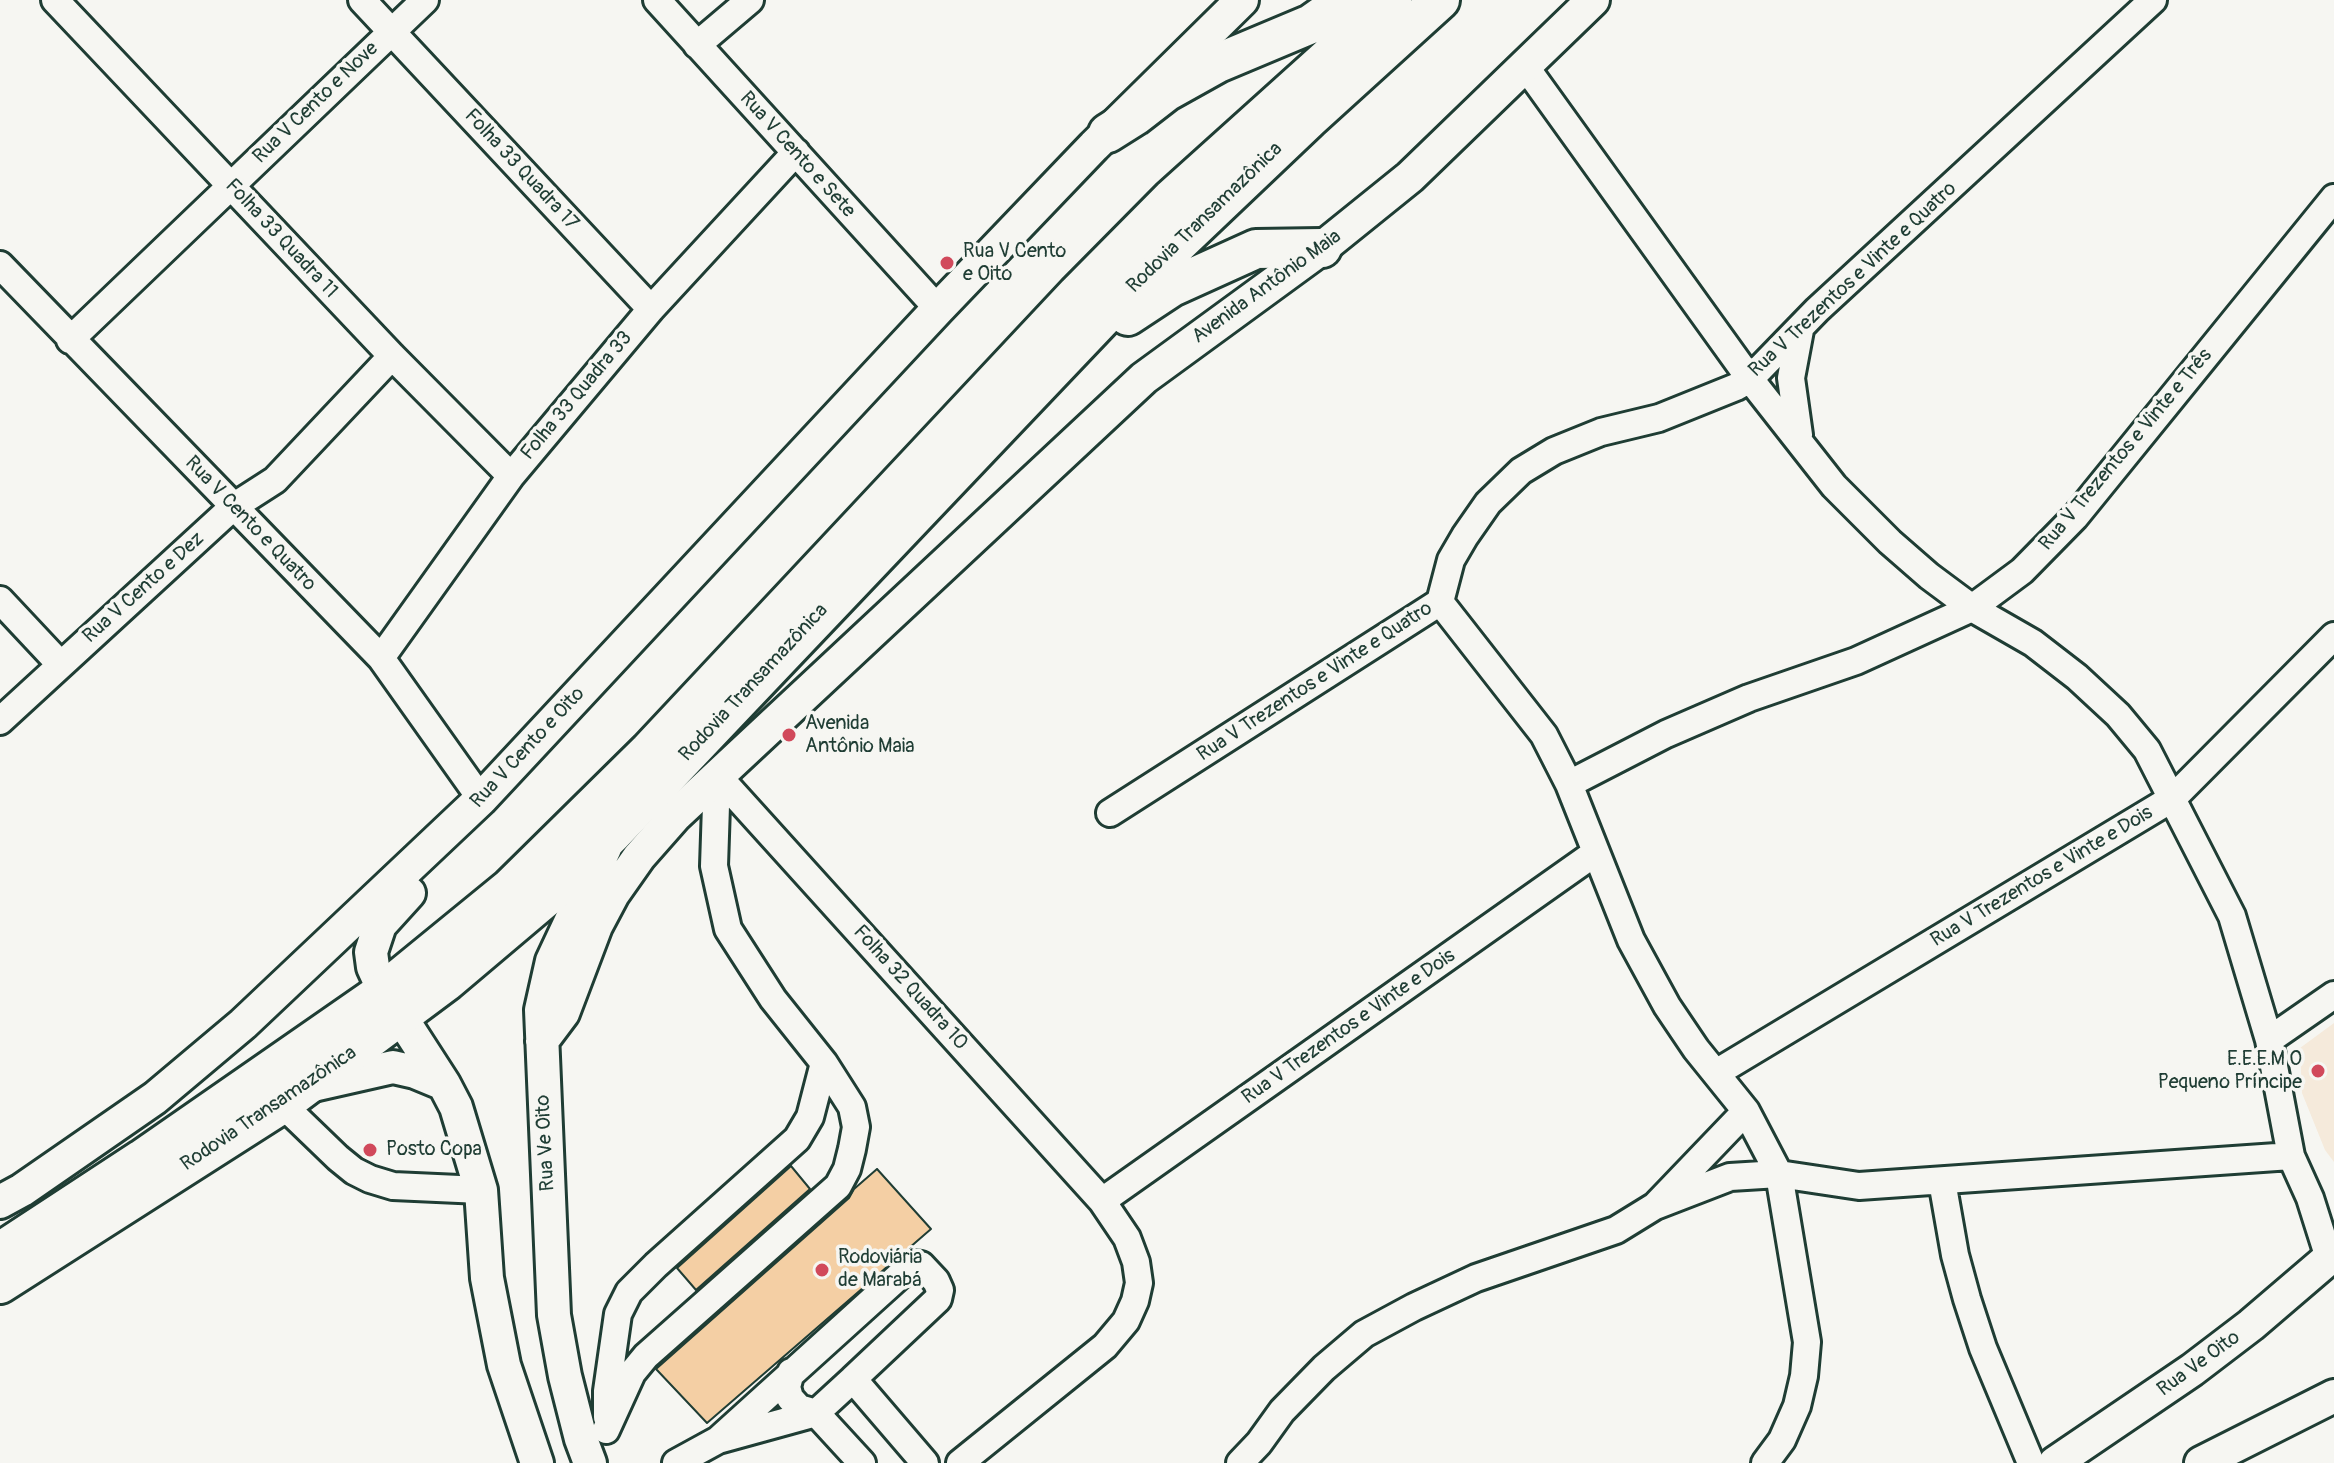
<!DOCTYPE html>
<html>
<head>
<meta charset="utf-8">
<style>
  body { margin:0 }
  canvas { display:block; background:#f6f6f2 }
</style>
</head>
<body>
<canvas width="2334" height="1463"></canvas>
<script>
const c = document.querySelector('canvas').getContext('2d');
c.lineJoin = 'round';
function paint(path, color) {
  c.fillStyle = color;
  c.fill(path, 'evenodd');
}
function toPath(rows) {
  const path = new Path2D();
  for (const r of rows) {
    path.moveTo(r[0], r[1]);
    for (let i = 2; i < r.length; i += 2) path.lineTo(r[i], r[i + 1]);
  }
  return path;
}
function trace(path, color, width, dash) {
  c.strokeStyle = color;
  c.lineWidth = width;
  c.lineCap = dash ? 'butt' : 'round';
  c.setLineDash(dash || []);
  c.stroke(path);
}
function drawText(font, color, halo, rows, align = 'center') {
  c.font = font + ' Pangolin,sans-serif';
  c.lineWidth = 7;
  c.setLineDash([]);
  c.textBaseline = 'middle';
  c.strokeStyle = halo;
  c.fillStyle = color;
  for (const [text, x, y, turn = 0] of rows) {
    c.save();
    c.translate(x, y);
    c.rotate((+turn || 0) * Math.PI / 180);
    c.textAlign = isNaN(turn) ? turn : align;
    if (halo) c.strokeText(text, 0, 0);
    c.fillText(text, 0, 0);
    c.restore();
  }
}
const built = toPath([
  [2334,1023,2334,1162,2325,1150,2302,1093,2300,1048]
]);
const building = toPath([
  [791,1166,810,1189,696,1290,677,1268,791,1166],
  [877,1169,931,1229,707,1423,656,1369,849,1198,854,1189,877,1169]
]);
const minor = toPath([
  [55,0,392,356,511,476],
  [362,0,651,309],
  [657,0,938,309],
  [697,45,750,0],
  [1525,66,1750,379,1834,486,1890,542,1929,576,1972,608,2033,643,2077,677,2118,715,2147,750,2232,916,2269,1040,2291,1156,2310,1198,2329,1258],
  [0,265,381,658,481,799],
  [70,340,425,0],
  [1799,435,1791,378,1800,330],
  [0,600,60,664],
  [1440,602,1544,735,1569,784,1631,940,1667,1006,1696,1049,1746,1111,1779,1174,1807,1342,1804,1376,1797,1406,1782,1440,1765,1463],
  [381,658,511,476,651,309,796,152],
  [0,721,233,507,275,480,392,356],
  [717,775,1102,1201,1127,1238,1136,1262,1139,1283,1135,1301,1126,1321,1105,1346,960,1463],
  [1569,784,1666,734,1749,698,1856,661,1972,608,2022,571,2075,517,2334,198],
  [1110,813,1440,602,1451,560,1465,536,1488,503,1521,471,1554,451,1601,432,1659,418,1736,387,1750,379,1817,310,2153,0],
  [2269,1040,2334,995],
  [1716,1073,2173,798,2334,636],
  [282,1104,338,1158,354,1171,370,1179,393,1186,481,1190],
  [1942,1181,1955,1255,1967,1299,1983,1348,2031,1463],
  [1102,1201,1595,853],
  [1655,1206,1730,1177,1779,1174,1859,1186,2291,1156],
  [791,1372,787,1387,790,1398,799,1408,816,1413,862,1463],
  [607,1417,607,1391,618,1314,629,1292,656,1265,797,1139,810,1117,824,1063],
  [606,1430,632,1373,646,1356,838,1186,847,1169,852,1149,856,1127,852,1107,824,1063,773,999,728,929,714,866,717,775],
  [718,1440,907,1269,915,1264,921,1265,936,1281,940,1290,938,1299,853,1379],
  [676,1463,718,1440,816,1413,853,1379,925,1463],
  [1240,1463,1259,1443,1282,1411,1324,1368,1364,1334,1414,1307,1476,1278,1616,1230,1655,1206,1746,1111]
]);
const major = toPath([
  [409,893,380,925,371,952,373,967,384,991,444,1084],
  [542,1041,563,1013,596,926,613,894,639,857,676,815,1144,378,1322,248,1410,177,1593,0],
  [309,1086,393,1067,415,1072,444,1084,456,1107,481,1190,487,1278,504,1365,537,1463],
  [0,1202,22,1190,155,1098,243,1024,481,799,938,309,1094,146,1242,0],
  [590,1463,581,1439,565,1376,554,1315,541,1010,552,961,605,848],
  [2055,1463,2192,1370,2251,1325,2334,1254],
  [2201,1463,2334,1396]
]);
const highway = toPath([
  [1108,133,1135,116,1166,92,1218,63,1311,24,1345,0],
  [1128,316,1172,287,1256,249,1322,248],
  [0,1252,142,1159,384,991,510,888,649,751,1077,294,1172,198,1392,0],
  [0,1284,282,1104,447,981,557,888,613,833,1127,292,1309,119,1440,0]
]);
const markers = [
  [947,263,8,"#d1495b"],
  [789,735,8,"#d1495b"],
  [2318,1071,8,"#d1495b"],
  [370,1150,8,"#d1495b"],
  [822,1270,8,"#d1495b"]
];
const streetNames = [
  ["Rua V Cento e Nove",316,103,-44],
  ["Rua V Cento e Sete",797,155,48],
  ["Folha 33 Quadra 17",521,170,47],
  ["Rodovia Transamazônica",1205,218,-44],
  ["Folha 33 Quadra 11",281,239,47],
  ["Rua V Trezentos e Vinte e Quatro",1853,280,-43],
  ["Avenida Antônio Maia",1267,287,-36],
  ["Folha 33 Quadra 33",577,396,-50],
  ["Rua V Trezentos e Vinte e Três",2126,450,-50],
  ["Rua V Cento e Quatro",250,524,46],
  ["Rua V Cento e Dez",144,588,-42],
  ["Rua V Trezentos e Vinte e Quatro",1315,682,-33],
  ["Rodovia Transamazônica",754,683,-47],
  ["Rua V Cento e Oito",528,748,-47],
  ["Rua V Trezentos e Vinte e Dois",2042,877,-31],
  ["Folha 32 Quadra 10",910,988,48],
  ["Rua V Trezentos e Vinte e Dois",1349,1027,-35],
  ["Rodovia Transamazônica",269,1109,-34],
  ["Rua Ve Oito",546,1143,-93],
  ["Rua Ve Oito",2199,1364,-36]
];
const poiNames = [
  ["Rua V Cento",963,252],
  ["e Oito",963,275],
  ["Avenida",805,724],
  ["Antônio Maia",805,747],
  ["E.E.E.M O",2302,1060,"right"],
  ["Pequeno Príncipe",2302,1083,"right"],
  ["Posto Copa",386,1150],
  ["Rodoviária",838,1258],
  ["de Marabá",838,1281]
];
paint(built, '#f5eadb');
paint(building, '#f4cfa4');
trace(building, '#1f3d34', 2);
trace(minor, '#1f3d34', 32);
trace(major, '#1f3d34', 38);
trace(highway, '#1f3d34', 44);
trace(minor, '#f6f6f2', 26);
trace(major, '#f6f6f2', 32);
trace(highway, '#f6f6f2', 38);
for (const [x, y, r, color] of markers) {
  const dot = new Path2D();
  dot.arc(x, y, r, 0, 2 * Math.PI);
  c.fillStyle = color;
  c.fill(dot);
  trace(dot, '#f6f6f2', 3);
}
drawText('20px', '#1f3d34', '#f6f6f2', streetNames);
drawText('20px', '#1f3d34', '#f6f6f2', poiNames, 'left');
</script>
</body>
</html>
